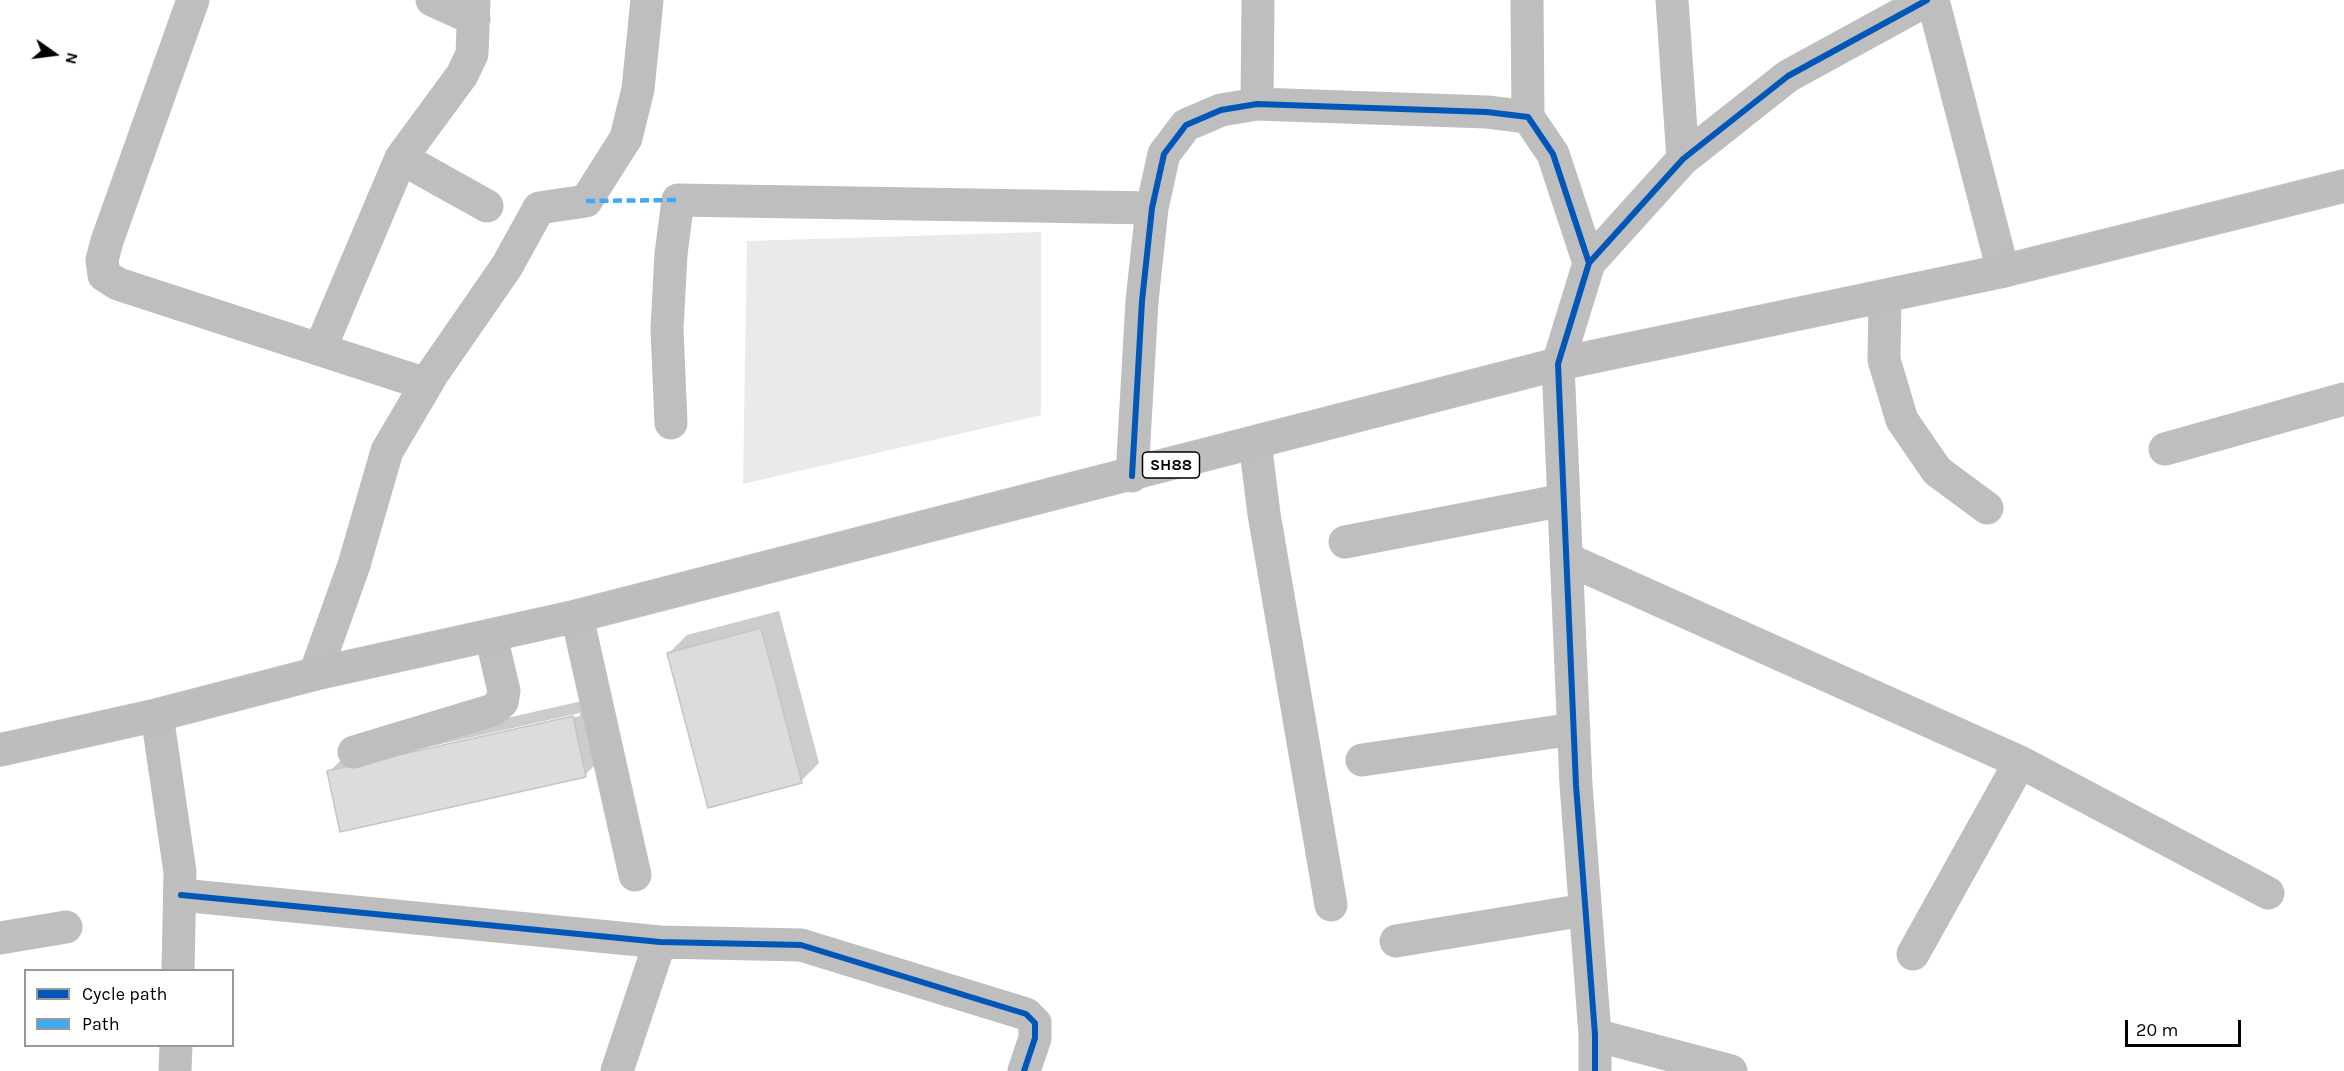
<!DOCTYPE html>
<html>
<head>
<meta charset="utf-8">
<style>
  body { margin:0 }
  #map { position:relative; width:2344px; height:1071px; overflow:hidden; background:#fff; font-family:Karla,sans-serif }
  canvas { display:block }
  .legend { position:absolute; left:24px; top:969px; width:210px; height:78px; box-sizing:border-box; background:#fff; border:2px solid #999; margin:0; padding:8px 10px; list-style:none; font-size:18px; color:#000 }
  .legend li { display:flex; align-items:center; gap:12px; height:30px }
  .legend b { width:30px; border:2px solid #999 }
  .north { position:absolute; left:24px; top:24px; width:60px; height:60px; -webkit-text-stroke:4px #fff; paint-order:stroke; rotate:104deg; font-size:16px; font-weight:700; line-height:24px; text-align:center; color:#000 }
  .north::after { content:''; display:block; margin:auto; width:21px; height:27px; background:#000; clip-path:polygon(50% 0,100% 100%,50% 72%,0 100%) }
  .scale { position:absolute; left:2125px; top:1020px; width:116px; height:27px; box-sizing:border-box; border:3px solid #000; border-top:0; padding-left:8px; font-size:18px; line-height:21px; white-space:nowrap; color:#000; -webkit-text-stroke:4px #fff; paint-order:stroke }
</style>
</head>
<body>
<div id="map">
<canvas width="2344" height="1071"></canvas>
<ul class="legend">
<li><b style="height:8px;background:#0057b8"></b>Cycle path</li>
<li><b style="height:8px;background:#3fa9f5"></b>Path</li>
</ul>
<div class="north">N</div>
<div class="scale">20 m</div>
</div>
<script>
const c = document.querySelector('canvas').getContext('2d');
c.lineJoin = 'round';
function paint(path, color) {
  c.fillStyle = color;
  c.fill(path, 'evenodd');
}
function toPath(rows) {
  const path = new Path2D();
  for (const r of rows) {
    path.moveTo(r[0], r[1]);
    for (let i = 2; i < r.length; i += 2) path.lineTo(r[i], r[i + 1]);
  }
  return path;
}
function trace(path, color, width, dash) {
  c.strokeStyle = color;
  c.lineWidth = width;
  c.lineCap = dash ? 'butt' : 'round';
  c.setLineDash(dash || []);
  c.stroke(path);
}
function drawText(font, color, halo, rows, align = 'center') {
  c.font = font + ' Karla,sans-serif';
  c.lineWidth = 4.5;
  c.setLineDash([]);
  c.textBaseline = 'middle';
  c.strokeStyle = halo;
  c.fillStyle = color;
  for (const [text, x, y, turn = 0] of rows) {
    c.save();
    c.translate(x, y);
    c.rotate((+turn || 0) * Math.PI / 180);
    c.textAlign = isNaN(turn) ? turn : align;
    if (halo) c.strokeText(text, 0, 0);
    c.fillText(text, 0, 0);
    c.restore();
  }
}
const green = toPath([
  [1041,232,1041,415,743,484,747,241]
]);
const shadow = toPath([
  [779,611,819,763,801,781,669,653,687,635],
  [591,699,603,757,585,775,329,772,347,754],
  [580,713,580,716,348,768,348,765]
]);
const building = toPath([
  [761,628,802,783,708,808,667,653,761,628],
  [573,716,586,777,340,832,327,771,573,716]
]);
const minor = toPath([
  [193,0,107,241,102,260,104,275,118,284,426,384],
  [432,0,474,19],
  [1527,0,1528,117],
  [1672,0,1683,159],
  [1933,0,2003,271],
  [1257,104,1258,0],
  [401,158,487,206],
  [1885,298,1884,360,1902,420,1937,471,1987,508],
  [320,349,401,158,462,75,472,54,474,0],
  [671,423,667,329,671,254,678,200,1152,208],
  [1255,442,1264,514,1331,905],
  [2165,449,2344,399],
  [1132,476,1142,301,1152,208,1164,154,1186,125,1221,110,1257,104,1487,112,1528,117,1553,154,1589,263],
  [1345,542,1564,500],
  [1567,559,2020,762,2268,893],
  [577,616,635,875],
  [315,674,354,565,387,451,433,373,507,266,539,208,586,201,626,138,638,89,647,0],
  [157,715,180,872,178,970],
  [354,752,493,710,502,702,504,691,491,636],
  [1362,760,1574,729],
  [181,895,660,942,801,945,1026,1014,1035,1023,1035,1038,1024,1071],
  [0,938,66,927],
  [1396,941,1585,910],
  [1913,954,2020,762],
  [1595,1035,1731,1071],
  [175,1071,176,1046],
  [617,1071,660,942],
  [1595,1071,1595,1035,1576,785,1558,364,1589,263,1683,159,1788,76,1927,0]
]);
const major = toPath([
  [0,750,157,715,315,674,577,616,1558,364,2003,271,2344,186]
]);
const quiet = toPath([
  [586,201,678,200]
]);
const cycleway = toPath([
  [1132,476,1142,301,1152,208,1164,154,1186,125,1221,110,1257,104,1487,112,1528,117,1553,154,1589,263],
  [181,895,660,942,801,945,1026,1014,1035,1023,1035,1038,1024,1071],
  [1595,1071,1595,1035,1576,785,1558,364,1589,263,1683,159,1788,76,1927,0]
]);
const shields = [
  [1171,465,57]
];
const shieldNames = [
  ["SH88",1171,465]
];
paint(green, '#eaeaea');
paint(shadow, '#0003');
paint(building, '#dcdcdc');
trace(building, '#c5c5c5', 1.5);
trace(major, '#dbdbdb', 34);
trace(minor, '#bebebe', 33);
trace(major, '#bdbdbd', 33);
trace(quiet, '#3fa9f5', 4.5, [9, 4.5]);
trace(cycleway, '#0057b8', 6);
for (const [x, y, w] of shields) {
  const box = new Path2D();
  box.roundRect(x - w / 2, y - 13, w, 26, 4.5);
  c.fillStyle = '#fff';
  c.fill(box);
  trace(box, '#000', 1.5);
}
drawText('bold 16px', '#000', null, shieldNames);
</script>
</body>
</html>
